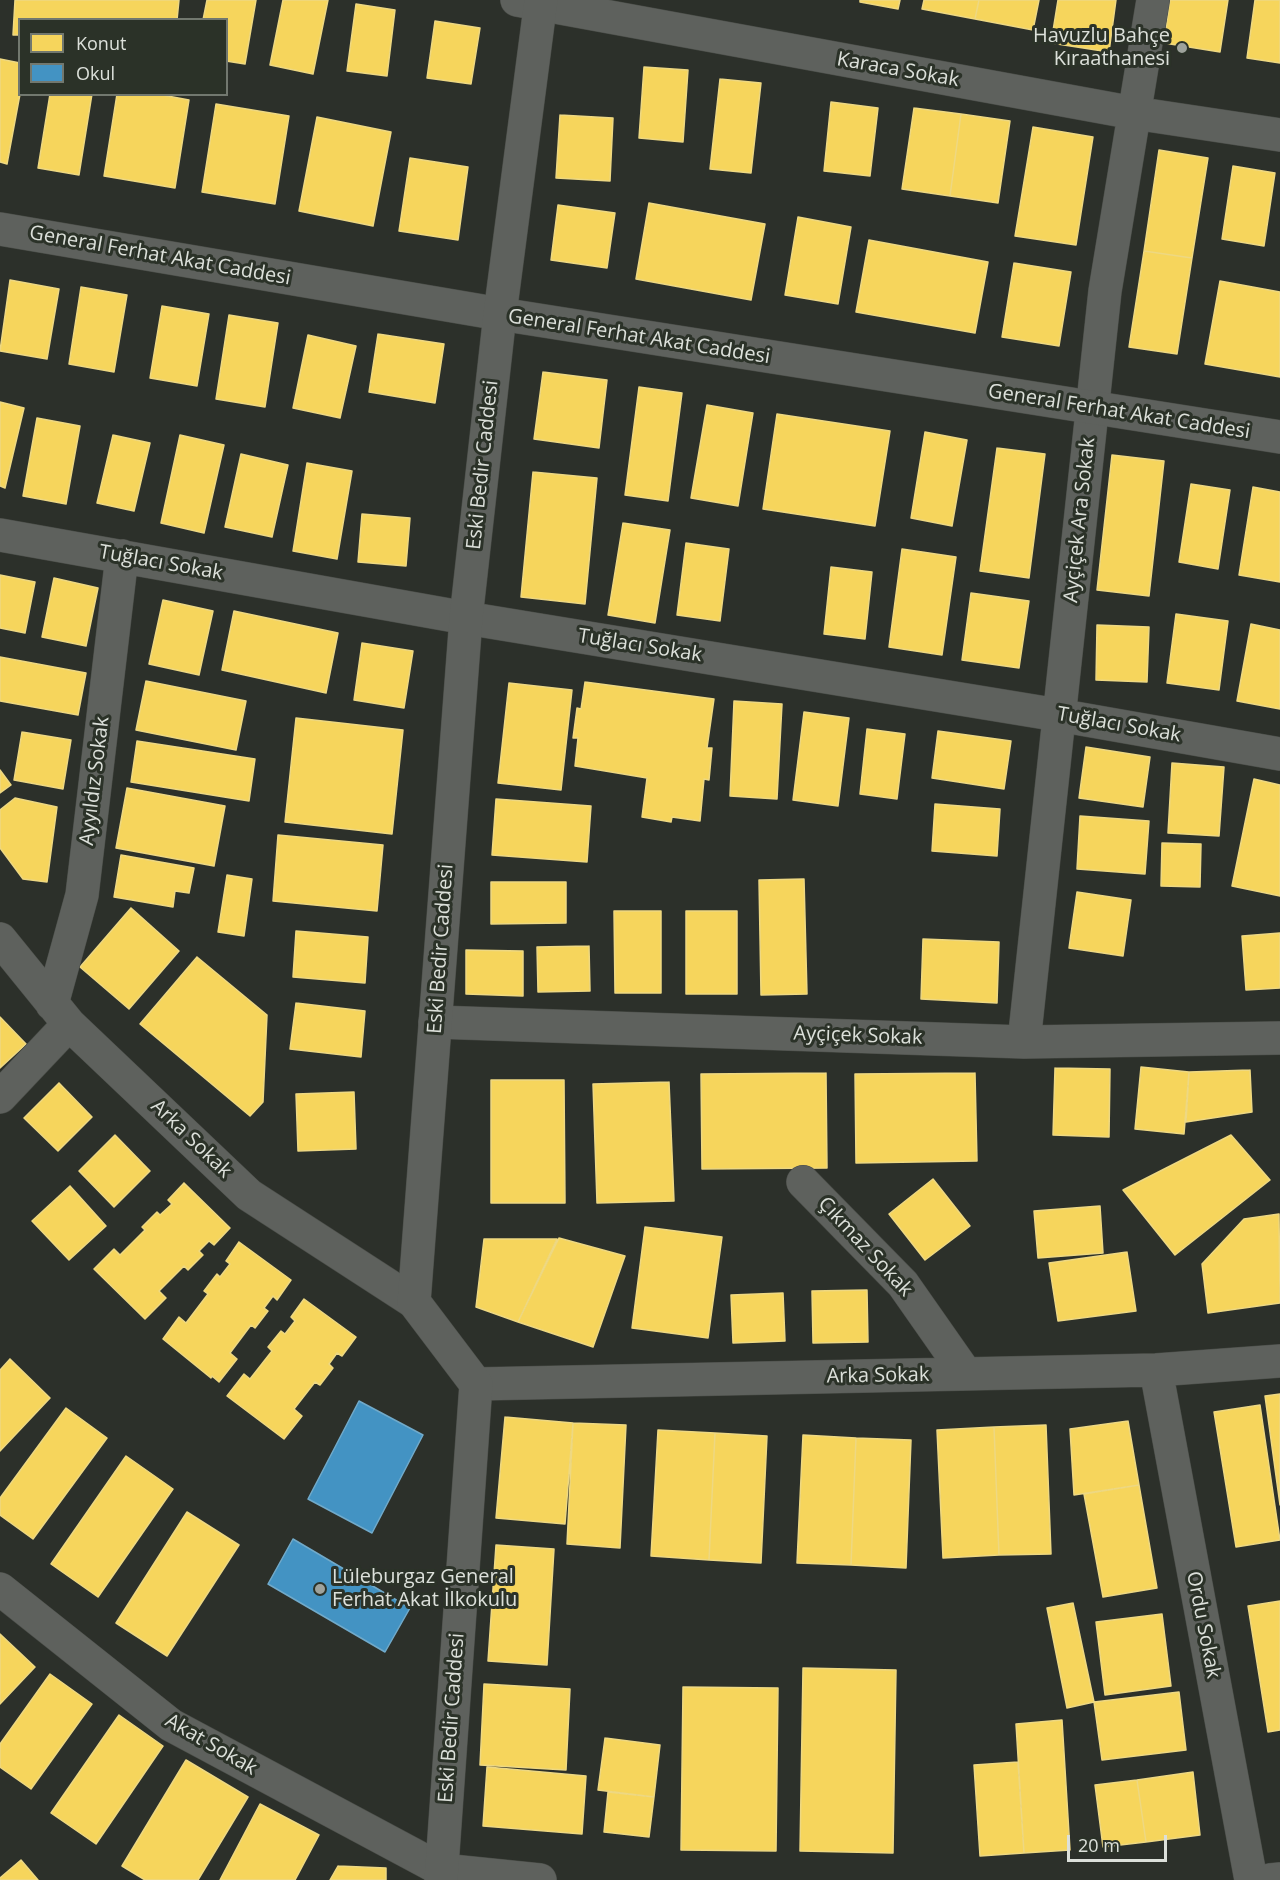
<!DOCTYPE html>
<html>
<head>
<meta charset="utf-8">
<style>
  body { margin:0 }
  #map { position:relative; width:1280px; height:1880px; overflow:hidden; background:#2c302a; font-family:"Open Sans",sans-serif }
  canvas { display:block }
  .legend { position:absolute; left:18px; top:18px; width:210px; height:78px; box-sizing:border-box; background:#2b3228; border:2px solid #72786f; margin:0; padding:8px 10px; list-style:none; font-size:18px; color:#dce0da }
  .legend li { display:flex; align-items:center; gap:12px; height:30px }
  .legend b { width:30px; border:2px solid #72786f }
  .scale { position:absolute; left:1067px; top:1835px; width:100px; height:27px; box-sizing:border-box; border:3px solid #dce0da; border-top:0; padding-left:8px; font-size:18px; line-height:21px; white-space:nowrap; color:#dce0da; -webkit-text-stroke:4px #2b3228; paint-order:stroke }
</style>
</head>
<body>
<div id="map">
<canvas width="1280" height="1880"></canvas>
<ul class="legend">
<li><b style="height:16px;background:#f6d55c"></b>Konut</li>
<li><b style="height:16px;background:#4393c3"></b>Okul</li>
</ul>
<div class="scale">20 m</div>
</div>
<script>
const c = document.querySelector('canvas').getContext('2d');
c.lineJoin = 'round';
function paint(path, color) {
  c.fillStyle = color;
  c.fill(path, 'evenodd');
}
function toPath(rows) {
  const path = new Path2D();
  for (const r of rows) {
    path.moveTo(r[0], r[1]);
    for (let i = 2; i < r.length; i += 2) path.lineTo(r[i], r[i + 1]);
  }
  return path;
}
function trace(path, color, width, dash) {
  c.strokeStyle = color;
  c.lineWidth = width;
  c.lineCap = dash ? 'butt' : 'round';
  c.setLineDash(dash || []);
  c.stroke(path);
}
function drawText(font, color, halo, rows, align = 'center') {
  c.font = font + ' "Open Sans",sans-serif';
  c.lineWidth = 6;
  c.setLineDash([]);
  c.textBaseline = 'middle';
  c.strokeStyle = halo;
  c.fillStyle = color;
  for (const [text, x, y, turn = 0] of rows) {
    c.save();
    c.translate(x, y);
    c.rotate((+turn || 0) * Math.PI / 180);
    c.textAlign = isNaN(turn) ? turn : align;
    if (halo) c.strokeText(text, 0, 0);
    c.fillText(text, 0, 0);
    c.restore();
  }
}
const homes = toPath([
  [15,0,179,0,177,20,20,20,20,35,13,35,15,0],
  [207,0,256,0,245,64,226,61,226,20,203,20,207,0],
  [283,0,328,0,313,74,270,65,283,0],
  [860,0,900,0,898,9,860,2,860,0],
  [924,0,979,0,975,19,922,9,924,0],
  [979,0,1039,0,1033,30,975,19,979,0],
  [1058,0,1116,0,1109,52,1051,43,1058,0],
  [1170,0,1228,0,1220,52,1164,43,1170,0],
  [1255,0,1280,0,1280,63,1247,58,1255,0],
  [356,4,395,10,387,76,347,71,356,4],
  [435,21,480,28,471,84,427,78,435,21],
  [0,59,20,63,20,94,7,164,0,162,0,59],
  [644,67,688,70,683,142,639,138,644,67],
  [720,79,761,83,751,173,710,169,720,79],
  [50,94,92,94,79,175,38,168,50,94],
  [117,94,157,94,189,100,175,188,104,176,117,94],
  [831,102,878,108,870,176,824,171,831,102],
  [216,104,289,116,275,204,202,192,216,104],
  [914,108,961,114,950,196,902,189,914,108],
  [961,114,1010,121,998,203,950,196,961,114],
  [560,115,613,118,610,181,556,178,560,115],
  [317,117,391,132,373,226,299,211,317,117],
  [1033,127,1093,137,1076,245,1015,236,1033,127],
  [1159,150,1208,158,1192,258,1144,251,1159,150],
  [410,158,468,167,458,240,399,231,410,158],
  [1233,166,1275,173,1264,246,1222,239,1233,166],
  [649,203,765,224,751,300,636,279,649,203],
  [558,205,615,213,607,268,551,260,558,205],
  [798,217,851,227,838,304,785,295,798,217],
  [869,240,988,262,975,333,856,312,869,240],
  [1144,251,1192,258,1177,354,1129,347,1144,251],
  [1014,263,1071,272,1059,346,1002,337,1014,263],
  [10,280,59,289,47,359,0,351,10,280],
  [1220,281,1280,292,1280,377,1205,364,1220,281],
  [81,287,127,295,114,372,69,364,81,287],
  [162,306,209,314,197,386,150,378,162,306],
  [229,315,278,323,265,407,216,399,229,315],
  [378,334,444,344,435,403,369,392,378,334],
  [308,335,356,346,340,418,293,408,308,335],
  [543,372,607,380,599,448,534,439,543,372],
  [639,387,682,393,668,501,625,495,639,387],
  [0,402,24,408,5,488,0,486,0,402],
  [707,405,753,413,738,506,691,498,707,405],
  [777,414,890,431,875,526,763,509,777,414],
  [37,418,80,426,66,504,23,496,37,418],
  [925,432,967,440,952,526,911,518,925,432],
  [113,435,150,443,134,511,97,503,113,435],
  [180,435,224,445,204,533,161,523,180,435],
  [997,448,1045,454,1029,578,980,571,997,448],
  [241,454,288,465,272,537,225,527,241,454],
  [1112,455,1164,461,1149,596,1097,590,1112,455],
  [307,463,352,471,337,559,293,551,307,463],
  [533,472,597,478,585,604,521,597,533,472],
  [1191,484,1230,490,1218,569,1179,562,1191,484],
  [1253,487,1280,492,1280,582,1239,575,1253,487],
  [362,514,410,518,406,566,358,562,362,514],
  [623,523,670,530,655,623,608,615,623,523],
  [686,543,729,549,720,621,677,615,686,543],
  [902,549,956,557,942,655,889,647,902,549],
  [831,567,872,572,865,639,824,634,831,567],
  [0,575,35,582,25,633,0,628,0,575],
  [54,578,98,588,86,646,42,637,54,578],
  [971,593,1029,601,1019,668,962,660,971,593],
  [163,600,213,611,199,675,149,664,163,600],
  [234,611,338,633,326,693,222,670,234,611],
  [1176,614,1228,621,1219,690,1167,683,1176,614],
  [1251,624,1280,630,1280,709,1237,701,1251,624],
  [1097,625,1149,627,1147,682,1096,680,1097,625],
  [362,643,413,651,404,708,354,700,362,643],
  [0,657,86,673,78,715,0,701,0,657],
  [146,681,246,701,236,750,136,730,146,681],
  [585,682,714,699,707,748,712,748,709,780,704,779,700,821,672,817,671,822,642,817,647,778,575,766,578,738,573,738,577,708,581,709,585,682],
  [509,683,572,690,561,790,498,783,509,683],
  [734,701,782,704,777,799,730,796,734,701],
  [804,712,849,718,838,806,793,800,804,712],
  [296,718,403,730,392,834,285,822,296,718],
  [867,729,905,734,897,799,860,794,867,729],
  [938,731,1011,741,1004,789,932,778,938,731],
  [22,732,71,740,63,789,14,780,22,732],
  [137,741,255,759,249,801,131,782,137,741],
  [1086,747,1150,757,1143,807,1079,798,1086,747],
  [1172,763,1224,767,1219,836,1168,833,1172,763],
  [0,770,11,785,0,793,0,770],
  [1254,779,1280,785,1280,896,1232,886,1254,779],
  [127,788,225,806,214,866,116,848,127,788],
  [15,798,57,807,47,882,23,879,0,848,0,810,15,798],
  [496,799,591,806,587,862,492,855,496,799],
  [935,804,1000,809,997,856,932,851,935,804],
  [1080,816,1149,821,1145,874,1077,869,1080,816],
  [278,835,383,845,377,911,273,901,278,835],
  [1162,843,1201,844,1200,887,1161,886,1162,843],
  [121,855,194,868,189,893,175,891,173,907,114,897,121,855],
  [227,875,252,879,244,936,218,932,227,875],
  [804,879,807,994,761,995,759,880,804,879],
  [491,882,566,882,566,923,491,924,491,882],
  [1077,892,1131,900,1123,956,1069,948,1077,892],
  [131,908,179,951,129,1009,80,967,131,908],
  [614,911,661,911,661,993,615,993,614,911],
  [686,911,737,911,737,994,686,994,686,911],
  [296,931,368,937,365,983,293,977,296,931],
  [1280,933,1280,988,1246,990,1242,936,1280,933],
  [923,939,999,942,997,1003,921,999,923,939],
  [589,946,590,991,538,992,537,947,589,946],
  [466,950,523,951,523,996,466,994,466,950],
  [197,957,267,1015,263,1102,250,1116,140,1024,197,957],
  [296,1003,365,1011,361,1057,290,1049,296,1003],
  [0,1017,26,1044,0,1068,0,1017],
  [1141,1067,1189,1072,1184,1134,1135,1129,1141,1067],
  [1055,1068,1110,1069,1109,1137,1053,1135,1055,1068],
  [1250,1070,1252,1112,1186,1122,1189,1072,1250,1070],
  [826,1073,827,1168,702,1169,701,1074,826,1073],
  [975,1073,977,1161,856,1163,855,1074,975,1073],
  [491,1080,564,1080,565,1203,491,1203,491,1080],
  [669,1082,674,1201,597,1203,593,1084,669,1082],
  [59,1083,92,1117,58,1151,24,1118,59,1083],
  [354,1092,356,1149,298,1151,296,1094,354,1092],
  [115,1135,150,1171,114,1207,79,1171,115,1135],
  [1231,1135,1270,1180,1175,1255,1123,1190,1231,1135],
  [933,1179,970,1226,925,1260,889,1214,933,1179],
  [184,1183,230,1228,214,1245,209,1241,199,1251,203,1255,188,1270,184,1266,159,1291,166,1298,145,1319,94,1269,114,1249,120,1255,145,1230,142,1227,157,1212,160,1215,172,1204,168,1200,184,1183],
  [70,1186,106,1226,69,1260,32,1221,70,1186],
  [1100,1206,1103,1253,1038,1258,1034,1211,1100,1206],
  [1279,1214,1280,1303,1208,1313,1202,1264,1244,1219,1279,1214],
  [645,1227,722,1237,708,1338,632,1328,645,1227],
  [559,1238,625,1256,593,1347,518,1322,559,1238],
  [484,1239,557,1239,518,1322,476,1307,484,1239],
  [239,1242,291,1280,277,1300,273,1296,264,1308,268,1311,255,1328,251,1325,230,1353,237,1359,219,1382,212,1376,211,1378,163,1339,179,1317,186,1323,208,1294,204,1291,217,1274,220,1277,230,1264,226,1261,239,1242],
  [1127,1252,1136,1311,1058,1321,1049,1263,1127,1252],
  [867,1290,868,1342,813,1343,812,1291,867,1290],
  [783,1293,785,1341,733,1343,731,1295,783,1293],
  [304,1299,356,1337,342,1356,337,1353,329,1364,333,1368,320,1385,315,1382,294,1409,302,1416,284,1439,227,1396,244,1374,250,1379,272,1351,268,1347,281,1331,285,1334,295,1321,291,1317,304,1299],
  [10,1359,50,1398,0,1451,0,1370,10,1359],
  [1280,1394,1280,1505,1265,1396,1280,1394],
  [1260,1405,1280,1540,1236,1547,1214,1412,1260,1405],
  [66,1408,107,1438,33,1539,0,1515,0,1498,66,1408],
  [505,1417,573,1423,565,1524,496,1518,505,1417],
  [1128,1421,1139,1485,1074,1495,1070,1429,1128,1421],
  [573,1423,626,1425,620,1548,567,1544,573,1423],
  [1046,1425,1051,1554,999,1555,994,1427,1046,1425],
  [994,1427,999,1555,943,1558,937,1430,994,1427],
  [658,1430,715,1433,709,1560,651,1556,658,1430],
  [715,1433,767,1436,761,1563,709,1560,715,1433],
  [803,1435,856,1438,851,1565,797,1563,803,1435],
  [856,1438,911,1440,906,1568,851,1565,856,1438],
  [126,1456,173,1489,98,1597,51,1564,126,1456],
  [1139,1485,1157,1588,1103,1597,1084,1494,1139,1485],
  [187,1512,239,1545,167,1656,116,1623,187,1512],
  [496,1545,554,1549,547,1665,488,1661,496,1545],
  [1280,1601,1280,1730,1268,1732,1248,1606,1280,1601],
  [1073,1603,1094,1702,1067,1708,1047,1608,1073,1603],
  [1162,1614,1171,1686,1105,1695,1096,1622,1162,1614],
  [0,1634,35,1667,0,1704,0,1634],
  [803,1668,896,1670,893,1853,800,1851,803,1668],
  [50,1674,92,1704,31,1789,0,1767,0,1744,50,1674],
  [484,1684,570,1689,566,1770,480,1765,484,1684],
  [683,1687,778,1688,776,1851,681,1850,683,1687],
  [1179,1692,1186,1750,1102,1760,1094,1702,1179,1692],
  [119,1715,163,1746,96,1844,51,1813,119,1715],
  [1062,1720,1070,1850,1024,1853,1016,1724,1062,1720],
  [605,1738,660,1745,654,1797,598,1790,605,1738],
  [186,1760,248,1797,198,1880,145,1880,122,1866,186,1760],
  [1018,1762,1024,1853,980,1856,974,1765,1018,1762],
  [487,1767,586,1776,582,1834,483,1826,487,1767],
  [1193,1772,1200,1835,1146,1842,1137,1780,1193,1772],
  [1137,1780,1146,1842,1103,1847,1095,1785,1137,1780],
  [608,1792,654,1797,649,1837,604,1832,608,1792],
  [260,1804,319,1835,295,1880,220,1880,260,1804],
  [21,1860,38,1880,0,1880,0,1878,21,1860],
  [338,1866,386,1868,386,1880,330,1880,338,1866]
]);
const schools = toPath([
  [359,1401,423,1435,372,1533,308,1499,359,1401],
  [293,1539,410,1608,385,1652,268,1584,293,1539]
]);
const minor = toPath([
  [517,0,1134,113,1280,135],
  [0,535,466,618,1058,715,1280,754],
  [0,939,69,1024,249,1195,414,1302],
  [52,1004,82,895,122,556],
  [435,1022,1024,1042,1280,1038],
  [1024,1042,1105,291,1153,0],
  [0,1097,69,1024],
  [803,1182,903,1284,966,1374],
  [1156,1370,1251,1880],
  [476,1384,1156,1370,1280,1361],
  [0,1589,171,1725,442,1870,540,1880],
  [1270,1880,1280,1879]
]);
const tertiary = toPath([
  [0,229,500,314,1280,437]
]);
const secondary = toPath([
  [441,1880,476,1384,414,1302,466,618,500,314,541,0]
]);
const markers = [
  [1182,48,6,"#9ea29c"],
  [320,1589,6,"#9ea29c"]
];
const poiNames = [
  ["Havuzlu Bahçe",1170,36],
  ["Kıraathanesi",1170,59],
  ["Lüleburgaz General",332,1577,"left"],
  ["Ferhat Akat İlkokulu",332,1600,"left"]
];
const streetNames = [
  ["Karaca Sokak",898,70,10],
  ["General Ferhat Akat Caddesi",160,256,10],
  ["General Ferhat Akat Caddesi",639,337,9],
  ["General Ferhat Akat Caddesi",1119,412,9],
  ["Eski Bedir Caddesi",483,465,-84],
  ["Ayçiçek Ara Sokak",1080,520,-84],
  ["Tuğlacı Sokak",161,563,10],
  ["Tuğlacı Sokak",640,646,9],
  ["Tuğlacı Sokak",1119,725,10],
  ["Ayyıldız Sokak",95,781,-83],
  ["Eski Bedir Caddesi",441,949,-86],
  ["Ayçiçek Sokak",858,1036,2],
  ["Arka Sokak",191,1139,44],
  ["Çıkmaz Sokak",865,1247,47],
  ["Arka Sokak",878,1376,-1],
  ["Ordu Sokak",1203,1625,79],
  ["Eski Bedir Caddesi",452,1718,-86],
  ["Akat Sokak",211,1745,30]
];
paint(homes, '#f6d55c');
trace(homes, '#eed882', 1.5);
paint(schools, '#4393c3');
trace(schools, '#71aaca', 1.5);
trace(minor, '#494c47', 34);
trace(tertiary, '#494c47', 34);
trace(secondary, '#494c47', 34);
trace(minor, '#5e615d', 33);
trace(tertiary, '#5e615d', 33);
trace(secondary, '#5e615d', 33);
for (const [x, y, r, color] of markers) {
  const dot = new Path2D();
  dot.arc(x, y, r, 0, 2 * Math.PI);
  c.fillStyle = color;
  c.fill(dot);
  trace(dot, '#2b3228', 2);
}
drawText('20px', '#dce0da', '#2b3228', poiNames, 'right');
drawText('20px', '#dce0da', '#2b3228', streetNames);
</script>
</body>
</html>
